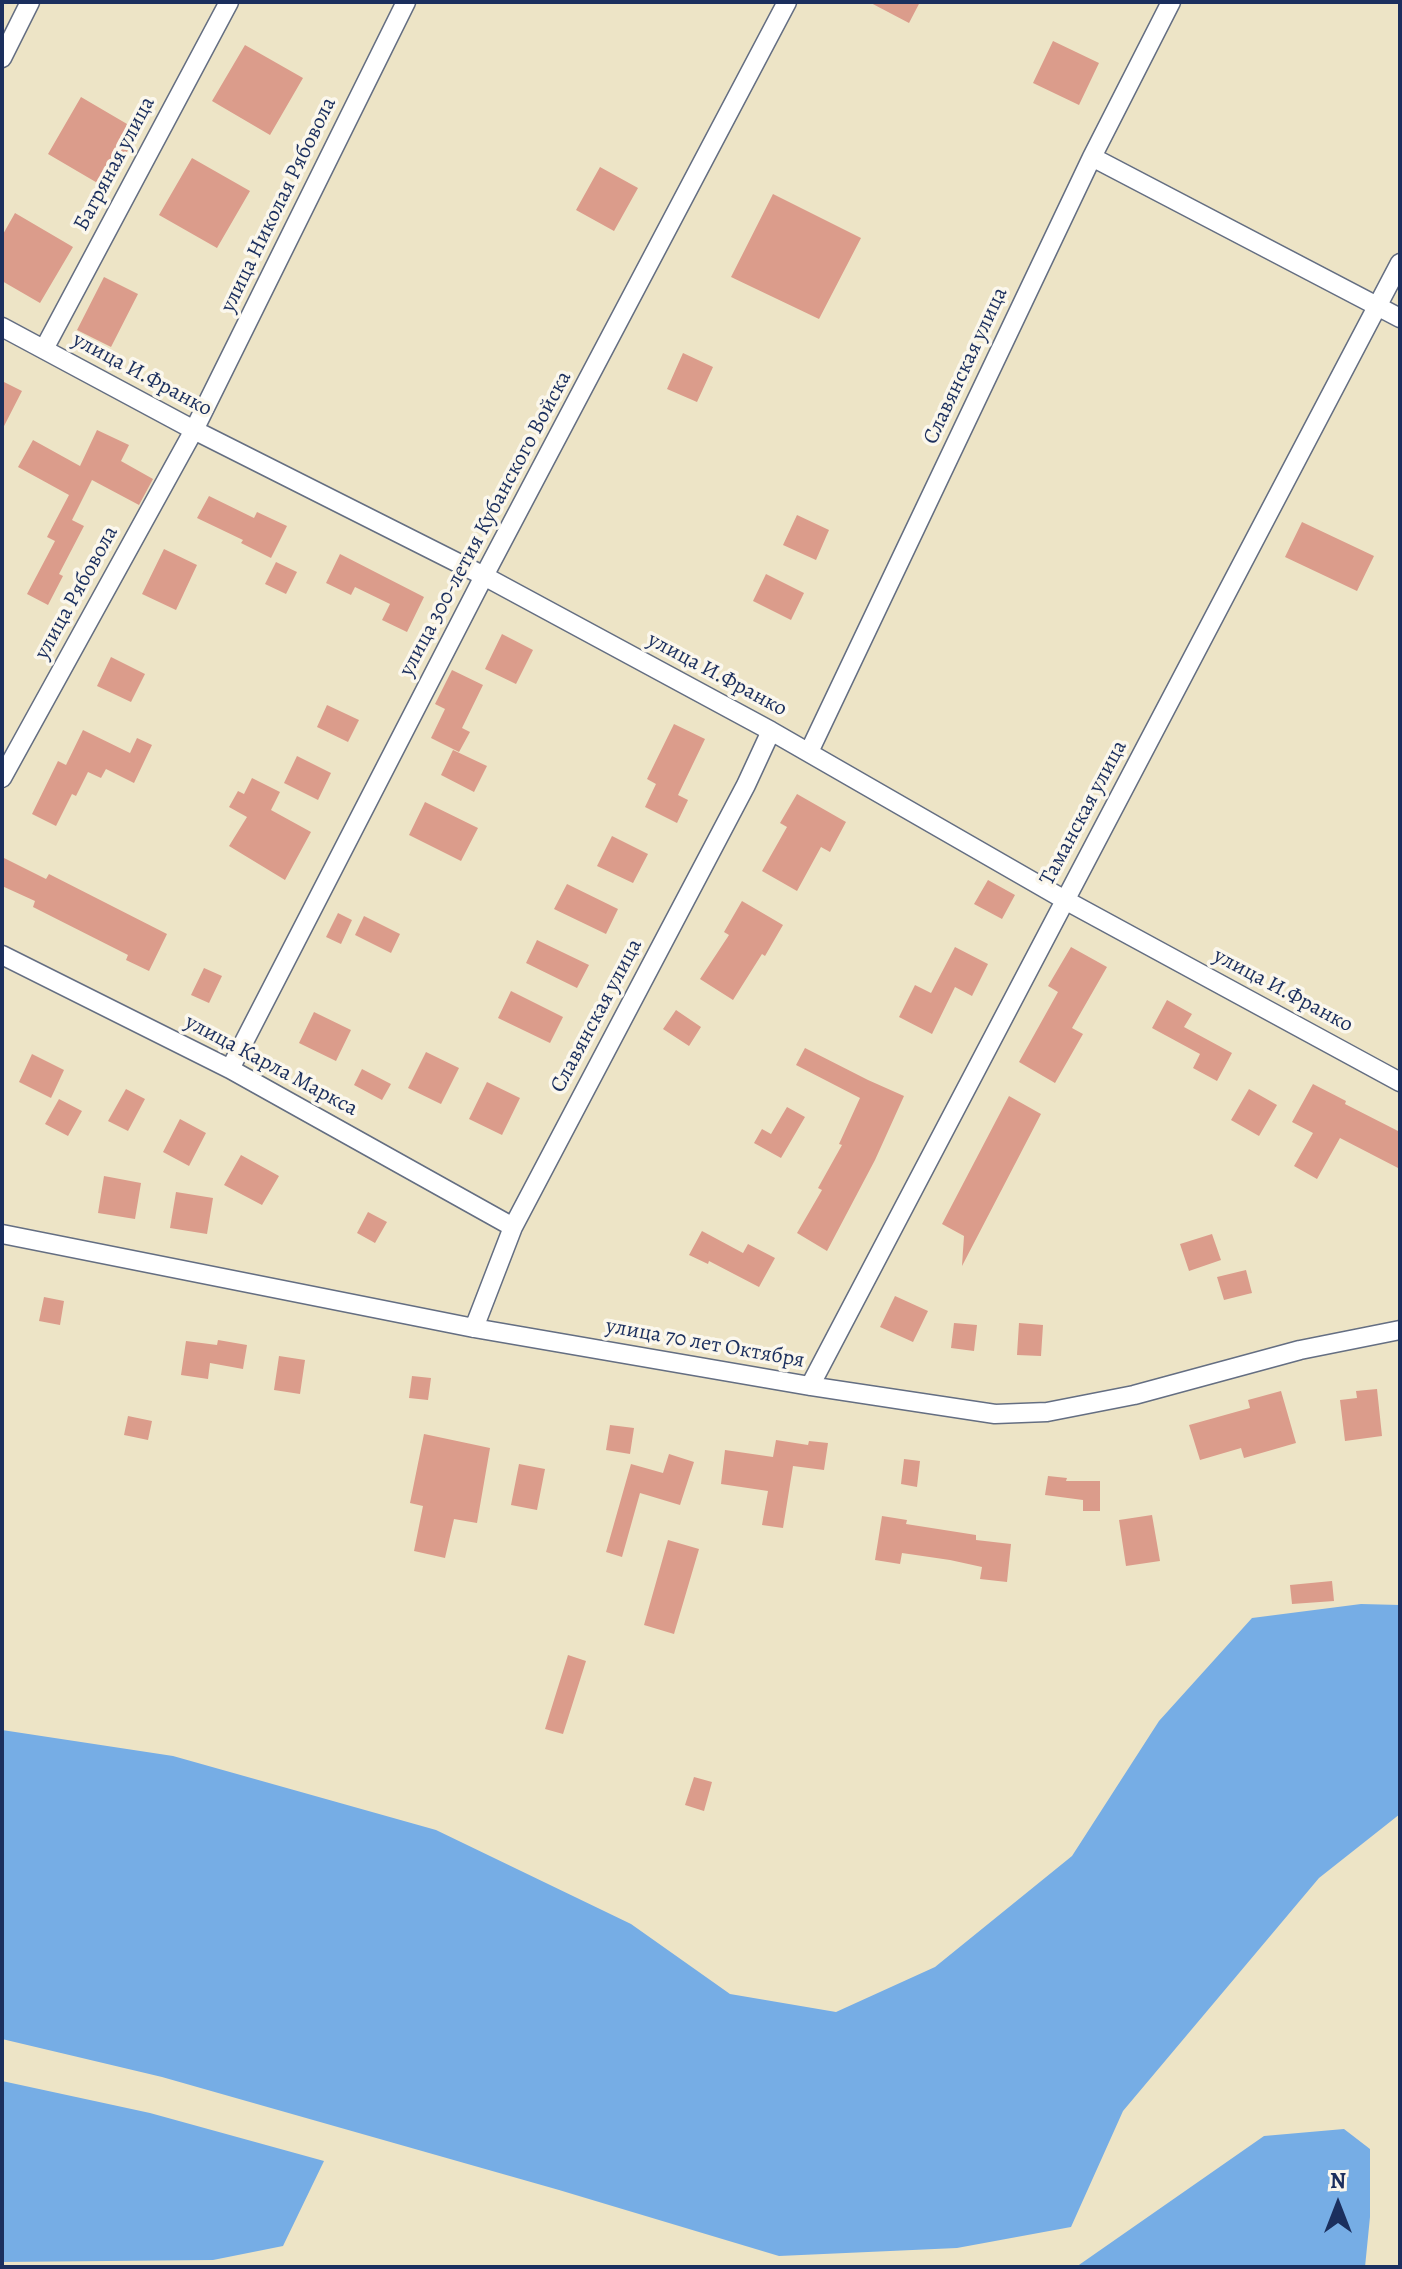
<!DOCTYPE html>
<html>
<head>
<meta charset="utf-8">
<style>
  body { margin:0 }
  #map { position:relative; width:1402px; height:2269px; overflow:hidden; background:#ede4c6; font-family:Alegreya,serif }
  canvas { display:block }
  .frame { position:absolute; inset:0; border:4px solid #1b2f5e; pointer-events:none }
  .north { position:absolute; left:1298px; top:2165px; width:80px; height:80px; -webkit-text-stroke:6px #fbf7ec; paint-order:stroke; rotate:0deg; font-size:22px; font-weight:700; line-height:32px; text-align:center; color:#1b2f5e }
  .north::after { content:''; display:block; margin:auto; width:28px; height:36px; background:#1b2f5e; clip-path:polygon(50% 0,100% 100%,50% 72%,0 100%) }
</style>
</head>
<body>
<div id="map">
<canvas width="1402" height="2269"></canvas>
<div class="frame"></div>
<div class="north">N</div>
</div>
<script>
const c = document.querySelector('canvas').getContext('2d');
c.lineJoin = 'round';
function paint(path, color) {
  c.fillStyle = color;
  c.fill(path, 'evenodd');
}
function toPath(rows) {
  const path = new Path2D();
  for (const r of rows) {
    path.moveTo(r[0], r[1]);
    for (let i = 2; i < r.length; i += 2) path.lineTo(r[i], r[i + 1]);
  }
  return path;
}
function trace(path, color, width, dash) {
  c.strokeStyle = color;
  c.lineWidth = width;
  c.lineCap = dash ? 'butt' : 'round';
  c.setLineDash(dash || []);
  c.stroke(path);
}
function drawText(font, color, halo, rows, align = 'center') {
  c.font = font + ' Alegreya,serif';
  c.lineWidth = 7;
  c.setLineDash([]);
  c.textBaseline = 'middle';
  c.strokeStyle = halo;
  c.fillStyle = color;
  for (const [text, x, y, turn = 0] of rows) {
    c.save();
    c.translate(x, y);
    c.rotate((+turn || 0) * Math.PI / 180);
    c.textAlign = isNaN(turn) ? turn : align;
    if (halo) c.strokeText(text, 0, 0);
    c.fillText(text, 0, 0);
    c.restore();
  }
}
const water = toPath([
  [1361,1604,1400,1605,1400,1814,1319,1878,1123,2111,1071,2227,957,2248,779,2256,559,2190,162,2077,2,2039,2,1730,173,1756,436,1830,631,1924,730,1994,836,2012,935,1967,1072,1856,1159,1721,1252,1618],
  [2,2081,150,2113,324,2161,283,2246,213,2260,2,2262],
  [1344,2129,1370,2149,1370,2217,1365,2267,1076,2267,1264,2136]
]);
const building = toPath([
  [869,2,920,2,909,23],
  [1053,41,1099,63,1079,105,1033,83],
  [245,45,303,78,270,135,212,101],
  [81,97,139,131,106,188,48,154],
  [192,158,250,191,217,248,159,215],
  [600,167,638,188,614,231,576,210],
  [773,194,861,238,819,319,731,277],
  [15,213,73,247,40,303,2,281,2,236],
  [104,277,138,294,111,347,77,330],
  [683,353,713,367,697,402,667,389],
  [2,381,22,391,2,430],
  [97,430,129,445,121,461,153,479,139,505,92,480,72,520,84,526,59,574,63,576,48,605,27,594,55,541,47,537,69,495,18,467,33,440,80,466],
  [209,496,254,518,257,512,287,526,271,558,241,543,243,540,197,518],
  [797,515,829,530,816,560,783,545],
  [1302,522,1374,556,1357,591,1285,557],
  [164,549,197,565,176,610,142,594],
  [340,554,424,597,407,632,382,620,390,604,355,587,351,595,326,583],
  [276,562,297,572,286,594,265,584],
  [766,574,804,593,791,620,753,601],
  [502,634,533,650,516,684,485,669],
  [111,657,145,674,131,702,97,686],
  [452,670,483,685,462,728,470,732,459,752,431,738,445,709,435,704],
  [327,705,359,720,348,742,317,727],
  [674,724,705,739,678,795,688,800,677,823,645,807,656,784,647,779],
  [83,730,130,753,137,738,152,745,134,783,106,769,101,778,88,772,76,796,72,794,56,826,32,814,58,761,66,765],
  [453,750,487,766,474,792,441,775],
  [297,756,331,773,318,800,284,783],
  [252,778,280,792,271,810,311,832,285,880,229,846,247,817,229,807,238,791,244,794],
  [797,794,846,822,830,852,821,847,797,891,762,871,787,827,780,823],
  [425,802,478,828,461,861,409,835],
  [612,836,648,854,633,883,597,866],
  [2,857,46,879,49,874,167,934,149,971,126,960,128,955,33,907,35,901,2,886],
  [988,880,1015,895,1002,919,974,904],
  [567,884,618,909,606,934,554,909],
  [742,901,783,925,765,956,762,954,733,1000,700,979,729,935,724,932],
  [338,913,352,920,341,944,326,937],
  [364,916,400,934,391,953,355,935],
  [537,940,589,965,577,988,526,963],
  [955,947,988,964,972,996,955,987,932,1034,899,1017,915,985,931,993],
  [1071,947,1107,967,1072,1028,1083,1034,1055,1083,1019,1062,1058,992,1048,986],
  [204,968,222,976,209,1003,191,995],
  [511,991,563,1017,550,1043,498,1018],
  [1167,1000,1192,1014,1184,1027,1232,1053,1217,1081,1193,1068,1200,1054,1152,1028],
  [676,1010,701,1027,689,1046,663,1029],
  [314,1012,351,1030,336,1061,299,1043],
  [805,1048,868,1080,904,1096,875,1160,827,1251,797,1233,822,1190,818,1188,842,1145,839,1144,860,1098,796,1065],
  [426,1052,459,1068,441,1104,408,1088],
  [32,1054,64,1070,51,1098,19,1082],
  [362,1069,391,1084,382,1100,354,1085],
  [487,1082,520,1098,502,1135,469,1119],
  [1313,1084,1346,1101,1345,1104,1400,1132,1400,1169,1340,1138,1317,1179,1294,1166,1313,1133,1292,1122],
  [126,1089,145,1099,128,1131,108,1121],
  [1249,1089,1277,1105,1259,1136,1231,1120],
  [1009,1096,1041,1114,962,1266,964,1236,942,1224],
  [59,1099,82,1111,68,1136,45,1124],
  [787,1107,805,1117,781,1158,754,1143,762,1129,771,1134],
  [180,1119,206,1133,189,1166,163,1152],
  [241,1155,279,1176,262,1205,224,1185],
  [104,1176,141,1183,135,1219,98,1213],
  [176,1192,213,1198,207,1234,170,1228],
  [368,1212,387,1222,375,1243,357,1233],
  [702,1231,743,1253,748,1244,775,1258,759,1287,709,1261,708,1264,689,1255],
  [1212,1234,1221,1260,1189,1271,1180,1244],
  [1246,1270,1252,1293,1224,1300,1217,1277],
  [895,1296,928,1311,913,1342,880,1327],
  [44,1297,64,1301,60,1325,39,1321],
  [954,1323,977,1325,974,1351,951,1348],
  [1019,1323,1043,1325,1041,1356,1017,1355],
  [218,1340,247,1345,243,1369,210,1363,208,1379,181,1375,186,1341,217,1345],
  [279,1356,305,1360,300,1394,274,1390],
  [412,1376,431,1378,428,1400,409,1398],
  [1377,1389,1382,1436,1345,1441,1340,1400,1357,1398,1356,1391],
  [1281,1391,1296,1443,1244,1458,1241,1448,1200,1460,1189,1425,1250,1408,1248,1400],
  [128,1416,152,1421,148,1440,124,1435],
  [610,1425,634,1428,630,1454,606,1450],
  [424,1434,490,1448,477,1523,454,1519,445,1558,414,1551,423,1506,410,1503],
  [776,1440,808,1445,809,1441,828,1443,824,1470,793,1466,783,1528,762,1525,768,1491,721,1484,725,1450,773,1457],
  [669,1454,694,1462,680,1505,640,1493,622,1557,606,1552,631,1464,663,1473],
  [904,1459,920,1461,917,1487,901,1484],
  [519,1464,545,1469,537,1510,511,1505],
  [1048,1476,1067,1478,1066,1481,1100,1481,1100,1511,1083,1511,1083,1500,1045,1495],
  [1152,1515,1160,1561,1126,1566,1119,1520],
  [882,1516,907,1520,906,1524,976,1535,976,1540,1011,1544,1007,1582,980,1579,982,1567,950,1560,902,1553,900,1564,875,1560],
  [668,1540,699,1549,674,1634,644,1625],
  [1332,1581,1334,1601,1292,1604,1290,1585],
  [568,1655,586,1661,563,1734,545,1729],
  [694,1777,712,1782,704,1811,685,1805]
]);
const street = toPath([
  [2,58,30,2],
  [1092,157,1400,318],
  [2,327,194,430,484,576,771,731,1065,900,1400,1082],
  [44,349,229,2],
  [809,752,1092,157,1171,2],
  [2,778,194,430,406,2],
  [2,955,230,1069,513,1227],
  [230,1069,484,576,787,2],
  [2,1234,474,1328,810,1386,995,1414,1047,1412,1134,1395,1300,1350,1400,1330],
  [474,1328,513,1227,746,785,771,731],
  [810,1386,1400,263]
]);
const streetNames = [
  ["Багряная улица",115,164,-62],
  ["улица Николая Рябовола",279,205,-64],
  ["Славянская улица",966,366,-65],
  ["улица И.Франко",142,375,28],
  ["улица 300-летия Кубанского Войска",486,524,-62],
  ["улица Рябовола",77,593,-61],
  ["улица И.Франко",717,675,28],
  ["Таманская улица",1084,813,-62],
  ["улица И.Франко",1283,991,28],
  ["Славянская улица",597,1016,-62],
  ["улица Карла Маркса",271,1066,28],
  ["улица 70 лет Октября",705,1344,10]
];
paint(water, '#76ade5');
paint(building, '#db9c8b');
trace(street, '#646e82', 21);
trace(street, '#fff', 18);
drawText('22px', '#1b2f5e', '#fbf7ec', streetNames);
</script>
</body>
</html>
